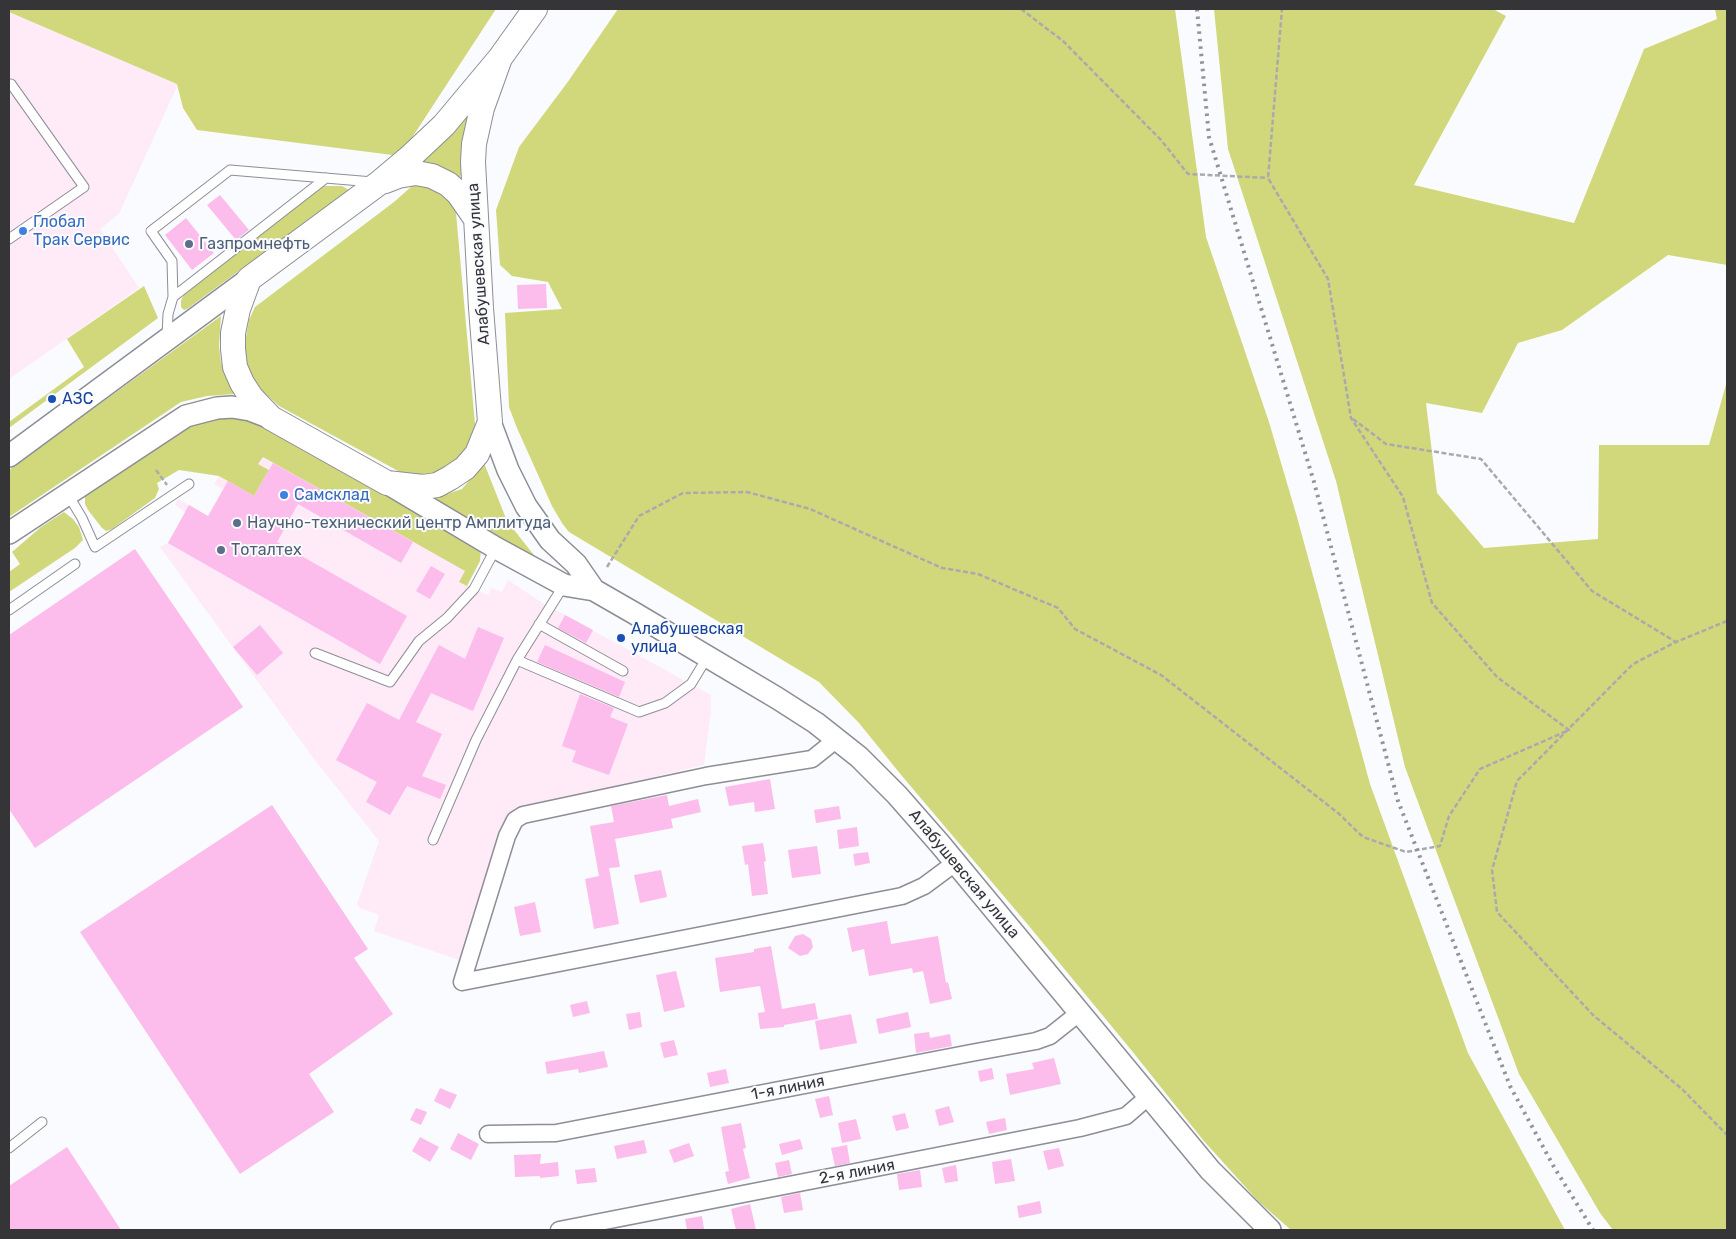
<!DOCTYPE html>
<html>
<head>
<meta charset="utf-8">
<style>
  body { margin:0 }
  #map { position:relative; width:1736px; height:1239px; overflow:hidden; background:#fafbfe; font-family:Rubik,sans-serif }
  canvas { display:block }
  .frame { position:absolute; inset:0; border:10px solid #353538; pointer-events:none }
</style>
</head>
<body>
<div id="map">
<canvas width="1736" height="1239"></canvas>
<div class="frame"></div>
</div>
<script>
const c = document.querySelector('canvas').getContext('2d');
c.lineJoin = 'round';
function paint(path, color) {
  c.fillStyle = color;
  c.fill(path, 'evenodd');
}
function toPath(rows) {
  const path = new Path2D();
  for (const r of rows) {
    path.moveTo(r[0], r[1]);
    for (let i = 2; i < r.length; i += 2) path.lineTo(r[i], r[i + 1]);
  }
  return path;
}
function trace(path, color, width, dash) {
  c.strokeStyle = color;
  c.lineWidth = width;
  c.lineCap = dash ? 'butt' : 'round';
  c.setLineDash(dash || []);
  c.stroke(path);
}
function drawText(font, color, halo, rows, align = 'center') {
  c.font = font + ' Rubik,sans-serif';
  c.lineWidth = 4;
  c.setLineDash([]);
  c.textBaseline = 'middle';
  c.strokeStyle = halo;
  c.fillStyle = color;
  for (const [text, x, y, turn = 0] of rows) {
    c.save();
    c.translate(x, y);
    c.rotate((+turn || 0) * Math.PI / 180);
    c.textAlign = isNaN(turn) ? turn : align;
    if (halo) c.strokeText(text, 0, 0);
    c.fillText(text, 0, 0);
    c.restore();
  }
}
const industrial = toPath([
  [9,12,178,84,119,214,100,229,139,288,9,379],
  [262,456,466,571,460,582,488,595,491,588,502,592,508,580,541,602,711,695,711,712,704,765,512,811,459,960,374,931,379,915,360,908,357,904,379,841,314,759,160,547,168,543,185,512,175,505,178,499,213,519,228,492,214,484,219,476,254,496,269,470,258,464]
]);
const green = toPath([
  [9,9,496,9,400,156,197,130,183,108,177,84,9,12],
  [618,9,1175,9,1206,237,1269,422,1297,517,1370,784,1468,1053,1565,1230,1291,1230,1258,1201,1203,1140,1132,1051,1024,920,902,776,859,723,819,682,569,532,562,523,552,506,517,428,509,407,505,313,562,309,548,282,512,276,500,265,496,210,519,147,567,83],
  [1214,9,1493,9,1506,16,1414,185,1574,223,1644,49,1717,19,1715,9,1727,9,1727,265,1668,255,1562,330,1518,343,1482,413,1426,403,1437,493,1484,548,1598,539,1599,445,1709,445,1727,381,1727,1230,1613,1230,1600,1213,1519,1074,1405,767,1336,481,1228,149],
  [473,106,464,143,460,182,414,165],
  [424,183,437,187,454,203,456,213,476,435,472,448,446,473,413,476,400,472,279,406,257,386,245,360,244,348,249,320,255,307,394,202,412,186],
  [322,186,342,186,349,190,187,309,184,310,181,307,181,301,184,294],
  [144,286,158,318,9,428,9,422,84,367,67,339],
  [221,316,219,346,221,363,235,394,207,396,181,402,9,517,9,470],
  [233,417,257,422,481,546,480,561,467,586,459,582,465,571,263,457,258,464,269,470,254,496,219,476,179,470,157,483,159,489,155,498,112,529,106,531,102,528,88,510,85,504,85,497,88,491,189,425,218,418],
  [484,463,507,521,541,564,426,501,462,489],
  [64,512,73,519,79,527,83,540,75,548,9,592,9,572,20,564,12,552,41,527]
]);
const building = toPath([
  [220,195,249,230,236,240,207,205],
  [186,218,214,253,192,270,165,235],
  [546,284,547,308,518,309,517,285],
  [273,463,413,542,401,563,298,504,277,542,407,616,380,664,168,543,189,505,208,516,228,481,254,496],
  [135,549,243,707,35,848,9,809,9,635],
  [431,566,445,574,430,599,416,591],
  [565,615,593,630,586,643,558,628],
  [260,625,283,653,257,675,233,647],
  [478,627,504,638,473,711,431,693,416,722,442,734,422,776,446,785,440,799,407,786,390,815,366,802,377,782,336,760,367,703,399,720,439,645,465,659],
  [545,645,625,682,619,697,537,662],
  [580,694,614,708,610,717,628,724,609,775,572,762,576,751,562,746],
  [770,779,775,809,755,812,754,802,729,806,725,787],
  [667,795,669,806,698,799,701,812,671,819,673,828,615,839,620,867,609,868,619,924,594,929,585,879,599,876,590,826,614,822,611,806],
  [272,805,368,949,354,958,393,1014,309,1074,334,1112,240,1174,80,932],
  [839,806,841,819,816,823,814,810],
  [857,827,859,846,839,849,837,830],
  [763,843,766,861,764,862,768,894,752,896,748,864,745,865,742,846],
  [817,846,821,874,792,878,788,850],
  [868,852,870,863,855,866,853,854],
  [661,870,667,897,640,903,634,875],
  [535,902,541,932,520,936,514,907],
  [887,921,891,944,938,936,946,983,948,982,952,999,930,1004,923,971,913,973,912,968,869,976,864,949,852,952,847,928],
  [803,934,811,939,813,947,808,954,800,956,788,948,795,936],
  [771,946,782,1009,815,1003,818,1019,784,1025,784,1027,760,1029,758,1013,765,1012,760,986,720,992,715,958,754,952,754,949],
  [676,971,685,1007,664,1012,656,975],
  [587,1001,590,1013,573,1017,570,1005],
  [640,1012,642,1027,629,1030,626,1014],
  [908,1012,911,1027,879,1034,876,1019],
  [851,1014,857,1043,820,1050,815,1021],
  [929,1032,930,1038,950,1034,952,1046,916,1053,914,1034],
  [674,1040,678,1055,664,1058,660,1043],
  [604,1051,608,1067,579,1073,578,1069,547,1074,545,1062],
  [1054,1058,1061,1084,1010,1095,1006,1074,1034,1069,1032,1063],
  [992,1068,994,1079,980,1082,978,1071],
  [726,1069,729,1083,710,1087,707,1073],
  [440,1088,457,1095,450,1109,434,1101],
  [829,1096,833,1115,820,1118,815,1099],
  [949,1106,954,1122,939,1126,935,1110],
  [416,1108,427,1112,421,1125,410,1120],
  [905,1113,909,1128,896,1131,892,1116],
  [1005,1118,1007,1130,989,1134,986,1122],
  [856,1119,861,1139,842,1143,838,1123],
  [741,1123,746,1148,743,1149,750,1178,728,1184,725,1172,729,1171,721,1127],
  [458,1133,479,1144,471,1160,450,1149],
  [420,1137,439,1147,430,1162,412,1151],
  [800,1139,803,1149,782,1155,779,1144],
  [644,1140,647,1153,617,1159,614,1146],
  [689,1143,694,1156,674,1163,669,1150],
  [847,1145,850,1163,835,1166,831,1148],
  [67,1147,121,1230,9,1230,9,1186],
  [1059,1148,1064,1166,1048,1170,1043,1151],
  [541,1154,540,1164,558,1162,559,1176,540,1178,540,1176,515,1177,514,1155],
  [1011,1159,1015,1181,995,1184,992,1162],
  [789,1160,792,1174,778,1177,775,1163],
  [956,1165,958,1181,945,1183,942,1168],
  [595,1168,597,1182,577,1184,575,1170],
  [920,1170,922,1187,899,1190,897,1174],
  [800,1193,803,1210,784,1213,781,1197],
  [1040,1201,1042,1213,1019,1218,1017,1206],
  [750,1204,756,1230,736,1230,731,1209],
  [702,1216,704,1229,687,1230,685,1219]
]);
const path = toPath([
  [1021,9,1063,41,1161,140,1188,174,1268,178],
  [1353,419,1386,444,1481,459,1592,591,1676,642],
  [156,470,167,485],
  [607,567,639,516,683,493,747,492,810,509,942,568,978,574,1058,608,1075,629,1161,675,1338,813,1363,837,1406,852,1440,846,1449,816,1480,769,1569,730,1497,677,1432,603,1403,497,1351,418,1328,279,1268,178,1282,9],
  [1727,621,1676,642,1633,664,1517,781,1492,870,1497,912,1593,1015,1682,1089,1727,1135]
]);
const service = toPath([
  [9,86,11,84,84,187,9,239],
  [173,297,326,178],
  [167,337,168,314,173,297,172,261,151,231,230,170,373,182],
  [67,493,82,518,95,547,189,484],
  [9,610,75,564],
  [539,624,623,671],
  [315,653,390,682,419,641,447,618,474,589,496,548],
  [517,660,639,712,665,703,691,684,708,656],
  [433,840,476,740,517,660,564,585],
  [9,1148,42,1122]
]);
const minor = toPath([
  [837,739,812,759,706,776,523,815,515,820,507,836,462,982,902,896,924,886,955,863],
  [488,1134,556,1133,971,1053,1036,1041,1050,1036,1079,1013],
  [559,1230,1080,1128,1126,1116,1148,1097]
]);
const tertiary = toPath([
  [490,422,508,470,526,506,550,540,576,564,594,590],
  [9,456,249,279],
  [387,483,496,548,564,585,594,590,634,613,777,698,816,723,859,757,897,795,940,844,1210,1170,1270,1230],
  [9,533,186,416,217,408,232,407,250,410,271,418]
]);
const secondary = toPath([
  [500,58,482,108,474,144,473,162,481,308,490,422,477,454,465,468,450,478,437,485,423,487,387,483,271,418,251,397,242,383,235,367,233,349,233,333,238,309,249,279,379,183,410,157,444,125,500,58,535,9],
  [385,181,398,176,416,173,432,176,448,184,458,193,476,219]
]);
const rail = toPath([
  [1197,9,1209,137,1314,482,1398,801,1510,1086,1554,1167,1593,1230]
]);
const markers = [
  [23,231,5,"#3f7fe0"],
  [189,244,5,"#5c6f8a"],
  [52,399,5,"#1a4fb4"],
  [284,495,5,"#3f7fe0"],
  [237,523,5,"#5c6f8a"],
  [221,550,5,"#5c6f8a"],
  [621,638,5,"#1a4fb4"]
];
const shopNames = [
  ["Глобал",33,222],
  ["Трак Сервис",33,240],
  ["Самсклад",294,495]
];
const serviceNames = [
  ["Газпромнефть",199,244],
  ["Научно-технический центр Амплитуда",247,523],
  ["Тоталтех",231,550]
];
const streetNames = [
  ["Алабушевская улица",479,264,-94],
  ["Алабушевская улица",964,874,50],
  ["1-я линия",788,1088,-11],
  ["2-я линия",857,1172,-11]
];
const transitNames = [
  ["АЗС",62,399],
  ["Алабушевская",631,629],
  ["улица",631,647]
];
paint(industrial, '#ffeaf8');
paint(green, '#d1d87b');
paint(building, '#fcbcec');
trace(service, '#8d8e96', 11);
trace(minor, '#8d8e96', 19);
trace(tertiary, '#8d8e96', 24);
trace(secondary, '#8d8e96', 26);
trace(path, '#aaaaad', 2.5, [5, 2.5]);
trace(service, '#fff', 9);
trace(minor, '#fff', 16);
trace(tertiary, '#fff', 21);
trace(secondary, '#fff', 24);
trace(rail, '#939396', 4, [2.5, 5]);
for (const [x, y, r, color] of markers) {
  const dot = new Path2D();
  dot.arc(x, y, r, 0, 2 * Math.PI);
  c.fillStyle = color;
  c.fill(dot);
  trace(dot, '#fafbfe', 2);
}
drawText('16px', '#366cbe', '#fafbfe', shopNames, 'left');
drawText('16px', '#4e5e75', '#fafbfe', serviceNames, 'left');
drawText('16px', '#353538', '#fafbfe', streetNames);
drawText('16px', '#164399', '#fafbfe', transitNames, 'left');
</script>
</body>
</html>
